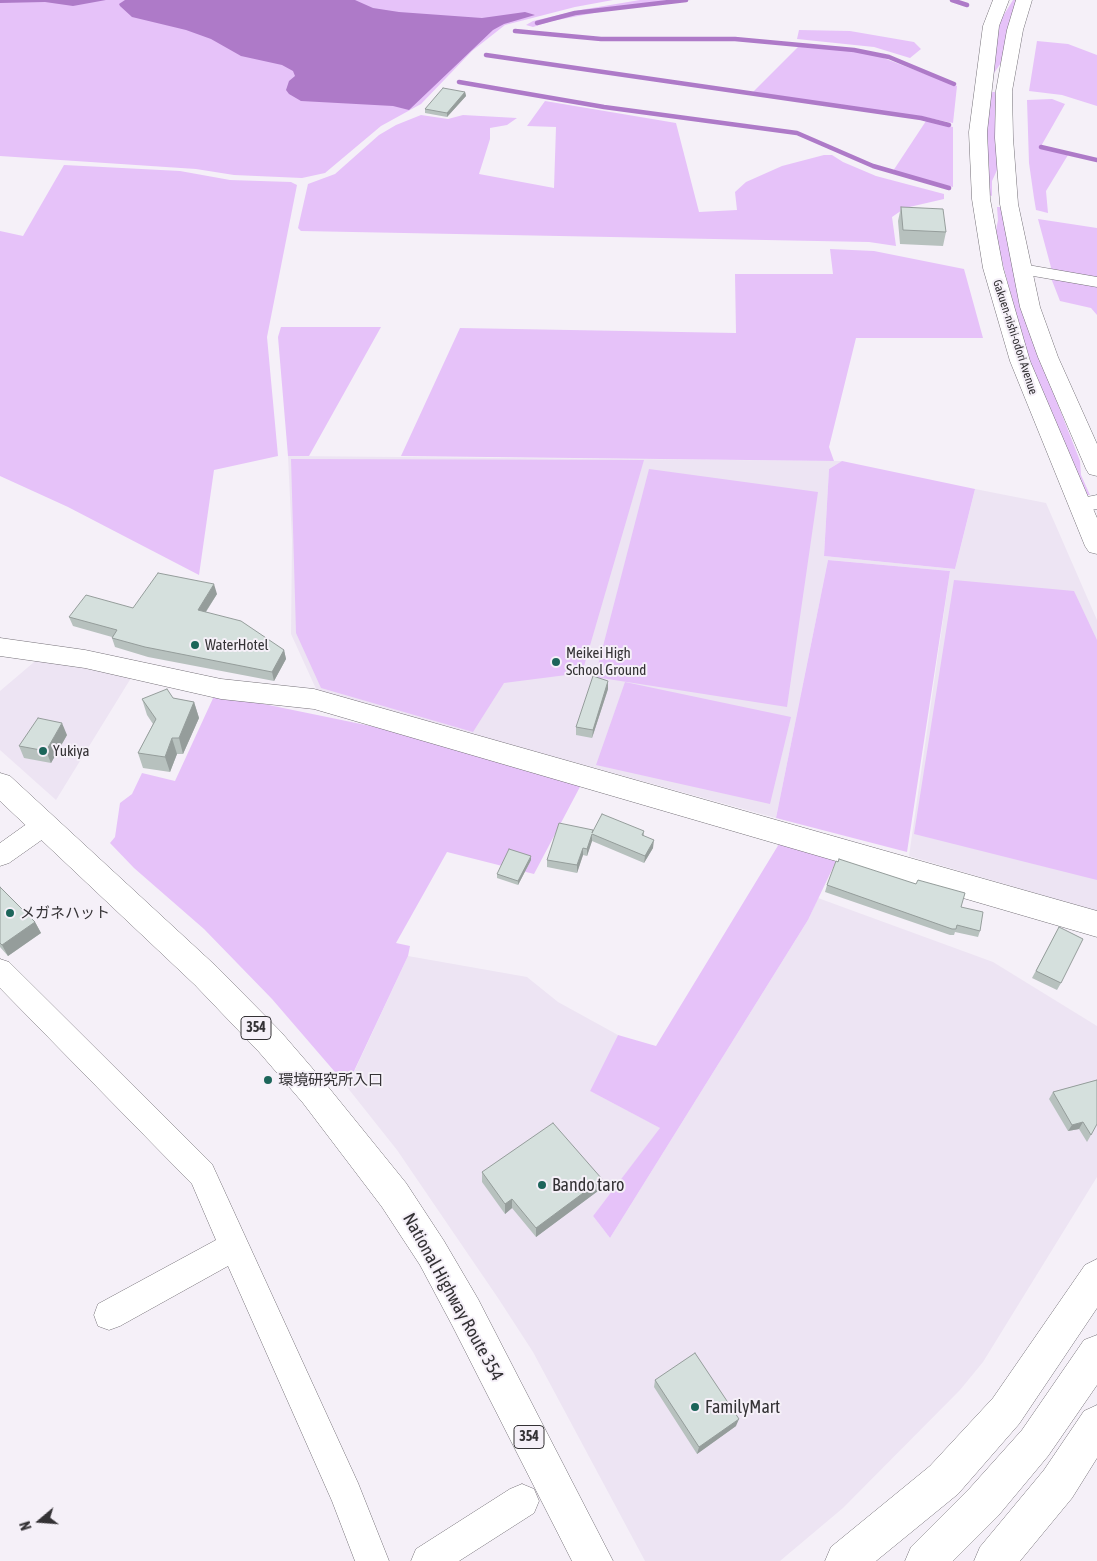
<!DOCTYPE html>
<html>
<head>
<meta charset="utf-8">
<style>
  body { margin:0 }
  #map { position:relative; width:1097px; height:1561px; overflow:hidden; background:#f5f0f8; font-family:"Asap Condensed",sans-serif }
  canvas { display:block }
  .north { position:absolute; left:15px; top:1496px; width:50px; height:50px; -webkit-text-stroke:4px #f5f0f8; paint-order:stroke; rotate:252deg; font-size:14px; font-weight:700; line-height:20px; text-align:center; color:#343235 }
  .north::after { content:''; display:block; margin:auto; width:18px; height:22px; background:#343235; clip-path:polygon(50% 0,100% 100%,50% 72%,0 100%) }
</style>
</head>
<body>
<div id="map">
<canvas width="1097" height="1561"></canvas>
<div class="north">N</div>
</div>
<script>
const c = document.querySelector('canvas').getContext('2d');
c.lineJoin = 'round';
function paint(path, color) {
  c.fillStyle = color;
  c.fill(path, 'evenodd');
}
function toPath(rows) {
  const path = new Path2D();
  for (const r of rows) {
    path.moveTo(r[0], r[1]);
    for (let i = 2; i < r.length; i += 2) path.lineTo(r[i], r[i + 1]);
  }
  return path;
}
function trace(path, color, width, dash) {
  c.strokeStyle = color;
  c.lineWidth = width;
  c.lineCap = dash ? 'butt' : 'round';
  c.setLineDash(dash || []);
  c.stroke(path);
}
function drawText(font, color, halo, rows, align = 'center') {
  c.font = font + ' "Asap Condensed","Noto Sans JP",sans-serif';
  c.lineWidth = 4;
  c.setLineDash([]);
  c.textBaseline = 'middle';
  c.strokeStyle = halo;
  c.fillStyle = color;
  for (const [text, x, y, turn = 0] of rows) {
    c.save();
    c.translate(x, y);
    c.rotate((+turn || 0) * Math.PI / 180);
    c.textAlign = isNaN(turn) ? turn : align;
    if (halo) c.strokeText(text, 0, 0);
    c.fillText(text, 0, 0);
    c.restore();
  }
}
const built = toPath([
  [288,456,842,461,829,469,824,556,955,569,975,489,1046,503,1097,620,1097,911,909,856,950,571,828,560,776,818,317,691,291,634,292,540],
  [40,657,131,678,56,800,0,750,0,691],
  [818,898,993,962,1097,1026,1097,1177,983,1362,960,1390,843,1508,780,1561,645,1561,533,1352,498,1298,397,1150,347,1087,408,956,527,977,558,1002,618,1035,590,1091,661,1128,593,1216,610,1238,808,920]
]);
const green = toPath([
  [0,0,613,0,575,7,505,25,472,51,421,104,381,126,325,173,302,178,234,175,196,169,0,156],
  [640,0,691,0,615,9,552,21,533,27,526,25,533,21,580,10],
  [1013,0,1017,0,1001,63,994,73,992,85,988,85,1000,21],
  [799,30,850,31,914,42,921,49,910,58,874,47,797,39],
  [1037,41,1068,44,1097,55,1097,106,1062,95,1029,91],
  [800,45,873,54,957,86,953,123,924,117,753,92],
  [991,92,995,92,997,110,998,168,992,181,992,196,989,195,986,116,991,101],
  [1052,99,1065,104,1040,148,1068,155,1046,191,1048,213,1036,210,1034,198,1029,163,1027,100],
  [545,101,676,123,699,212,737,210,735,192,746,182,782,166,824,155,832,155,843,162,876,176,944,194,944,199,905,208,892,217,896,246,869,242,301,231,298,228,308,184,335,174,379,135,396,125,421,115,448,119,463,115,517,118,507,125,490,128,490,139,479,174,554,188,556,127,527,126],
  [926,121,953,127,953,187,893,171],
  [64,165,180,171,230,180,291,182,297,185,267,337,278,456,214,470,199,575,68,507,0,476,0,231,23,236],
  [997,207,1002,207,1041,361,1080,461,1081,475,1090,495,1084,495,1031,370,995,235,998,220],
  [1038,219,1097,228,1097,278,1052,271],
  [830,249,874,251,964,269,983,338,856,338,829,447,834,461,401,456,460,328,736,333,735,274,833,274],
  [1051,278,1097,285,1097,315,1091,308,1060,301],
  [281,327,381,327,309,456,288,456,278,337],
  [291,459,644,460,582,673,504,683,473,732,321,688,296,633],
  [842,461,975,489,955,569,824,556,829,469],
  [649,469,818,492,787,707,595,677],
  [828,560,950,571,907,852,776,818],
  [954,580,1074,591,1097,640,1097,880,914,834],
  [625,682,791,717,770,804,596,765],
  [215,694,395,731,582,783,534,874,447,852,396,943,410,946,408,956,347,1086,272,999,204,929,134,868,110,843,115,837,120,803,132,794,142,773,175,781],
  [782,839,838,857,808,920,610,1238,593,1216,660,1128,590,1091,618,1035,656,1046]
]);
const water = toPath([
  [0,0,106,0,73,6,45,2,0,3],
  [125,0,355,0,373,8,399,12,482,18,525,12,535,15,504,24,493,30,409,110,393,106,301,101,289,94,286,90,289,81,295,76,293,71,282,65,241,56,211,39,186,30,132,17,120,6,119,4]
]);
const stream = toPath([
  [952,0,967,5],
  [537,23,575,13,686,0],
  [515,31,601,39,735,39,854,50,889,57,954,84],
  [486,55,921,118,949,125],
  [459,82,604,107,797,133,873,166,949,188],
  [1041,147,1097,160]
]);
const street = toPath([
  [1022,264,1097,277,1097,287,1016,273,1014,269,1016,265,1022,264],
  [1097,495,1097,509,1079,512,1072,510,1069,505,1072,500,1097,495],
  [44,815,53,818,56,825,53,832,9,863,0,866,0,843,35,818,44,815],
  [0,959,9,962,212,1164,358,1483,389,1561,355,1561,332,1501,228,1266,120,1326,109,1330,98,1326,94,1315,98,1304,216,1240,192,1184,0,988,0,959],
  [522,1484,534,1489,539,1501,534,1513,459,1561,411,1561,416,1549,510,1489,522,1484]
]);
const secondary = toPath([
  [993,0,1009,0,999,26,987,132,990,199,1003,268,1030,361,1097,518,1097,554,1089,552,1085,546,1010,361,983,268,972,199,969,132,983,26,993,0],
  [1016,0,1032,0,1023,30,1012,91,1013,138,1018,204,1040,307,1058,357,1097,444,1097,476,1089,474,1086,469,1038,357,1020,307,1000,204,995,138,996,91,1007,30,1016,0],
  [0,638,85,650,221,679,314,689,1097,911,1097,937,314,709,221,699,85,668,0,656,0,638],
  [1097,1259,1097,1308,1019,1424,958,1494,876,1561,825,1561,831,1547,930,1466,993,1398,1085,1265,1097,1259],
  [1097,1335,1097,1385,1048,1456,998,1516,953,1561,905,1561,911,1547,970,1488,1022,1430,1084,1340,1097,1335],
  [1097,1405,1097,1458,1072,1498,1020,1561,974,1561,980,1547,1044,1470,1084,1411,1097,1405]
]);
const highway = toPath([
  [0,773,10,776,217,967,281,1032,325,1083,406,1183,444,1241,478,1299,613,1561,572,1561,452,1325,420,1265,382,1207,303,1103,259,1052,195,985,0,801,0,773]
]);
const wall = toPath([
  [465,92,466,96,447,117,425,113,425,109],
  [901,207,946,232,943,246,900,244,898,221],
  [217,594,206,612,284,650,286,659,274,681,148,657,115,647,112,638,112,637,73,626,69,617,133,608],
  [608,681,608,689,592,738,576,735,576,727],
  [173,698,194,702,199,718,183,754,177,754,170,772,143,768,138,753,153,724,147,715,142,699],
  [67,735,51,763,24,758,19,746],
  [593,830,644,831,644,836,653,848,644,863,592,841,587,856,583,855,577,873,547,867,547,860],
  [531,860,518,885,497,878,497,874],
  [838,862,961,907,980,931,978,937,955,932,954,935,950,935,825,892,827,885],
  [0,887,35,922,41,933,8,956,0,947],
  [1059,927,1061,983,1057,990,1032,978],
  [1097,1080,1091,1135,1087,1142,1079,1129,1068,1131,1049,1099,1053,1092],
  [482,1172,602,1188,536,1237,512,1208,505,1214,482,1182],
  [655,1380,736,1426,697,1454,654,1387]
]);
const shadedWall = toPath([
  [465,92,466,96,447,117,447,113],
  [214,584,217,594,201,619,198,610],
  [284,650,286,659,274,681,272,672],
  [608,681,608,689,592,738,593,730],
  [194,702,199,718,183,754,179,738],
  [62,723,67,735,51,763,46,751],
  [172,738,177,754,170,772,165,757],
  [592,834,592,841,587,856,587,849],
  [654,840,653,848,644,863,645,856],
  [583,848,583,855,577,873,577,865],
  [531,856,531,860,518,885,518,881],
  [35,922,41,933,8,956,2,945],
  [1083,1122,1079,1129,1068,1131,1072,1125],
  [602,1179,602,1188,536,1237,536,1228],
  [512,1199,512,1208,505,1214,505,1204],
  [739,1419,736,1426,697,1454,699,1447]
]);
const building = toPath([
  [443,88,465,92,447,113,425,109,443,88],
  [901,207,943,209,946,232,903,230,901,207],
  [158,573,214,584,198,610,241,621,284,650,272,672,145,647,112,638,117,630,69,617,86,595,133,608,158,573],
  [593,676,608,681,593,730,576,727,593,676],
  [167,689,173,698,194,702,179,738,172,738,165,757,138,753,156,719,142,699,167,689],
  [38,718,62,723,46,751,19,746,38,718],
  [602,814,644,831,642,835,654,840,645,856,592,834,587,849,583,848,577,865,547,860,559,823,593,830,592,833,602,814],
  [509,849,531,856,518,881,497,874,509,849],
  [839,859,916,884,918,880,965,893,961,907,983,912,980,931,957,925,956,929,952,929,827,885,836,861,838,862,839,859],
  [0,887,35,922,2,945,0,943,0,887],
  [1059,927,1083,939,1061,983,1036,971,1059,927],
  [1097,1080,1097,1124,1091,1135,1083,1122,1072,1125,1053,1092,1097,1080],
  [553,1123,602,1179,536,1228,512,1199,505,1204,482,1172,553,1123],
  [695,1353,739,1419,699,1447,655,1380,695,1353]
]);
const markers = [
  [195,645,5,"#1c655a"],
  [556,662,5,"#1c655a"],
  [43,751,5,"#1c655a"],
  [10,913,5,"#1c655a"],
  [268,1080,5,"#1c655a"],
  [542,1185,5,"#1c655a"],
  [695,1407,5,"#1c655a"]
];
const farStreetnames = [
  ["Gakuen-nishi-odori Avenue",1015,337,72]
];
const shields = [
  [256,1028,30],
  [529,1437,30]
];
const shieldNames = [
  ["354",256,1028],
  ["354",529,1437]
];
const poiNames = [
  ["WaterHotel",205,645],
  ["Meikei High",566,653],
  ["School Ground",566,670],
  ["Yukiya",53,751],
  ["メガネハット",20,913],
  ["環境研究所入口",278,1080]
];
const nearPoinames = [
  ["Bando taro",552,1185],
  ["FamilyMart",705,1407]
];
const nearStreetnames = [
  ["National Highway Route 354",453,1297,61]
];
paint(built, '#ede4f3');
paint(green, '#e6c2f9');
paint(water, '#ae7ac8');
trace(stream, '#ae7ac8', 4.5);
trace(street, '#767279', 1);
trace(secondary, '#767279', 1);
trace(highway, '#767279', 1);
paint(street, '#fff');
paint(secondary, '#fff');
paint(highway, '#fff');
paint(wall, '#b7c1be');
paint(shadedWall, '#959d9b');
paint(building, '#d5e0dd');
trace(building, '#959d9b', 1);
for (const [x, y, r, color] of markers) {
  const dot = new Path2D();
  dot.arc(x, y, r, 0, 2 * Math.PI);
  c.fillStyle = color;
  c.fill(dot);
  trace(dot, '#f5f0f8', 2);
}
drawText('12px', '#343235', '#f5f0f8', farStreetnames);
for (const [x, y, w] of shields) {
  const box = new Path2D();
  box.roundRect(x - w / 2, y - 11.5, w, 23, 4);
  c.fillStyle = '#f5f0f8';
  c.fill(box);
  trace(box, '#343235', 1);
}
drawText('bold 14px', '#343235', null, shieldNames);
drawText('15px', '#343235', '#f5f0f8', poiNames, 'left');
drawText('18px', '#343235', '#f5f0f8', nearPoinames, 'left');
drawText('18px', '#343235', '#f5f0f8', nearStreetnames);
</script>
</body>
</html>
